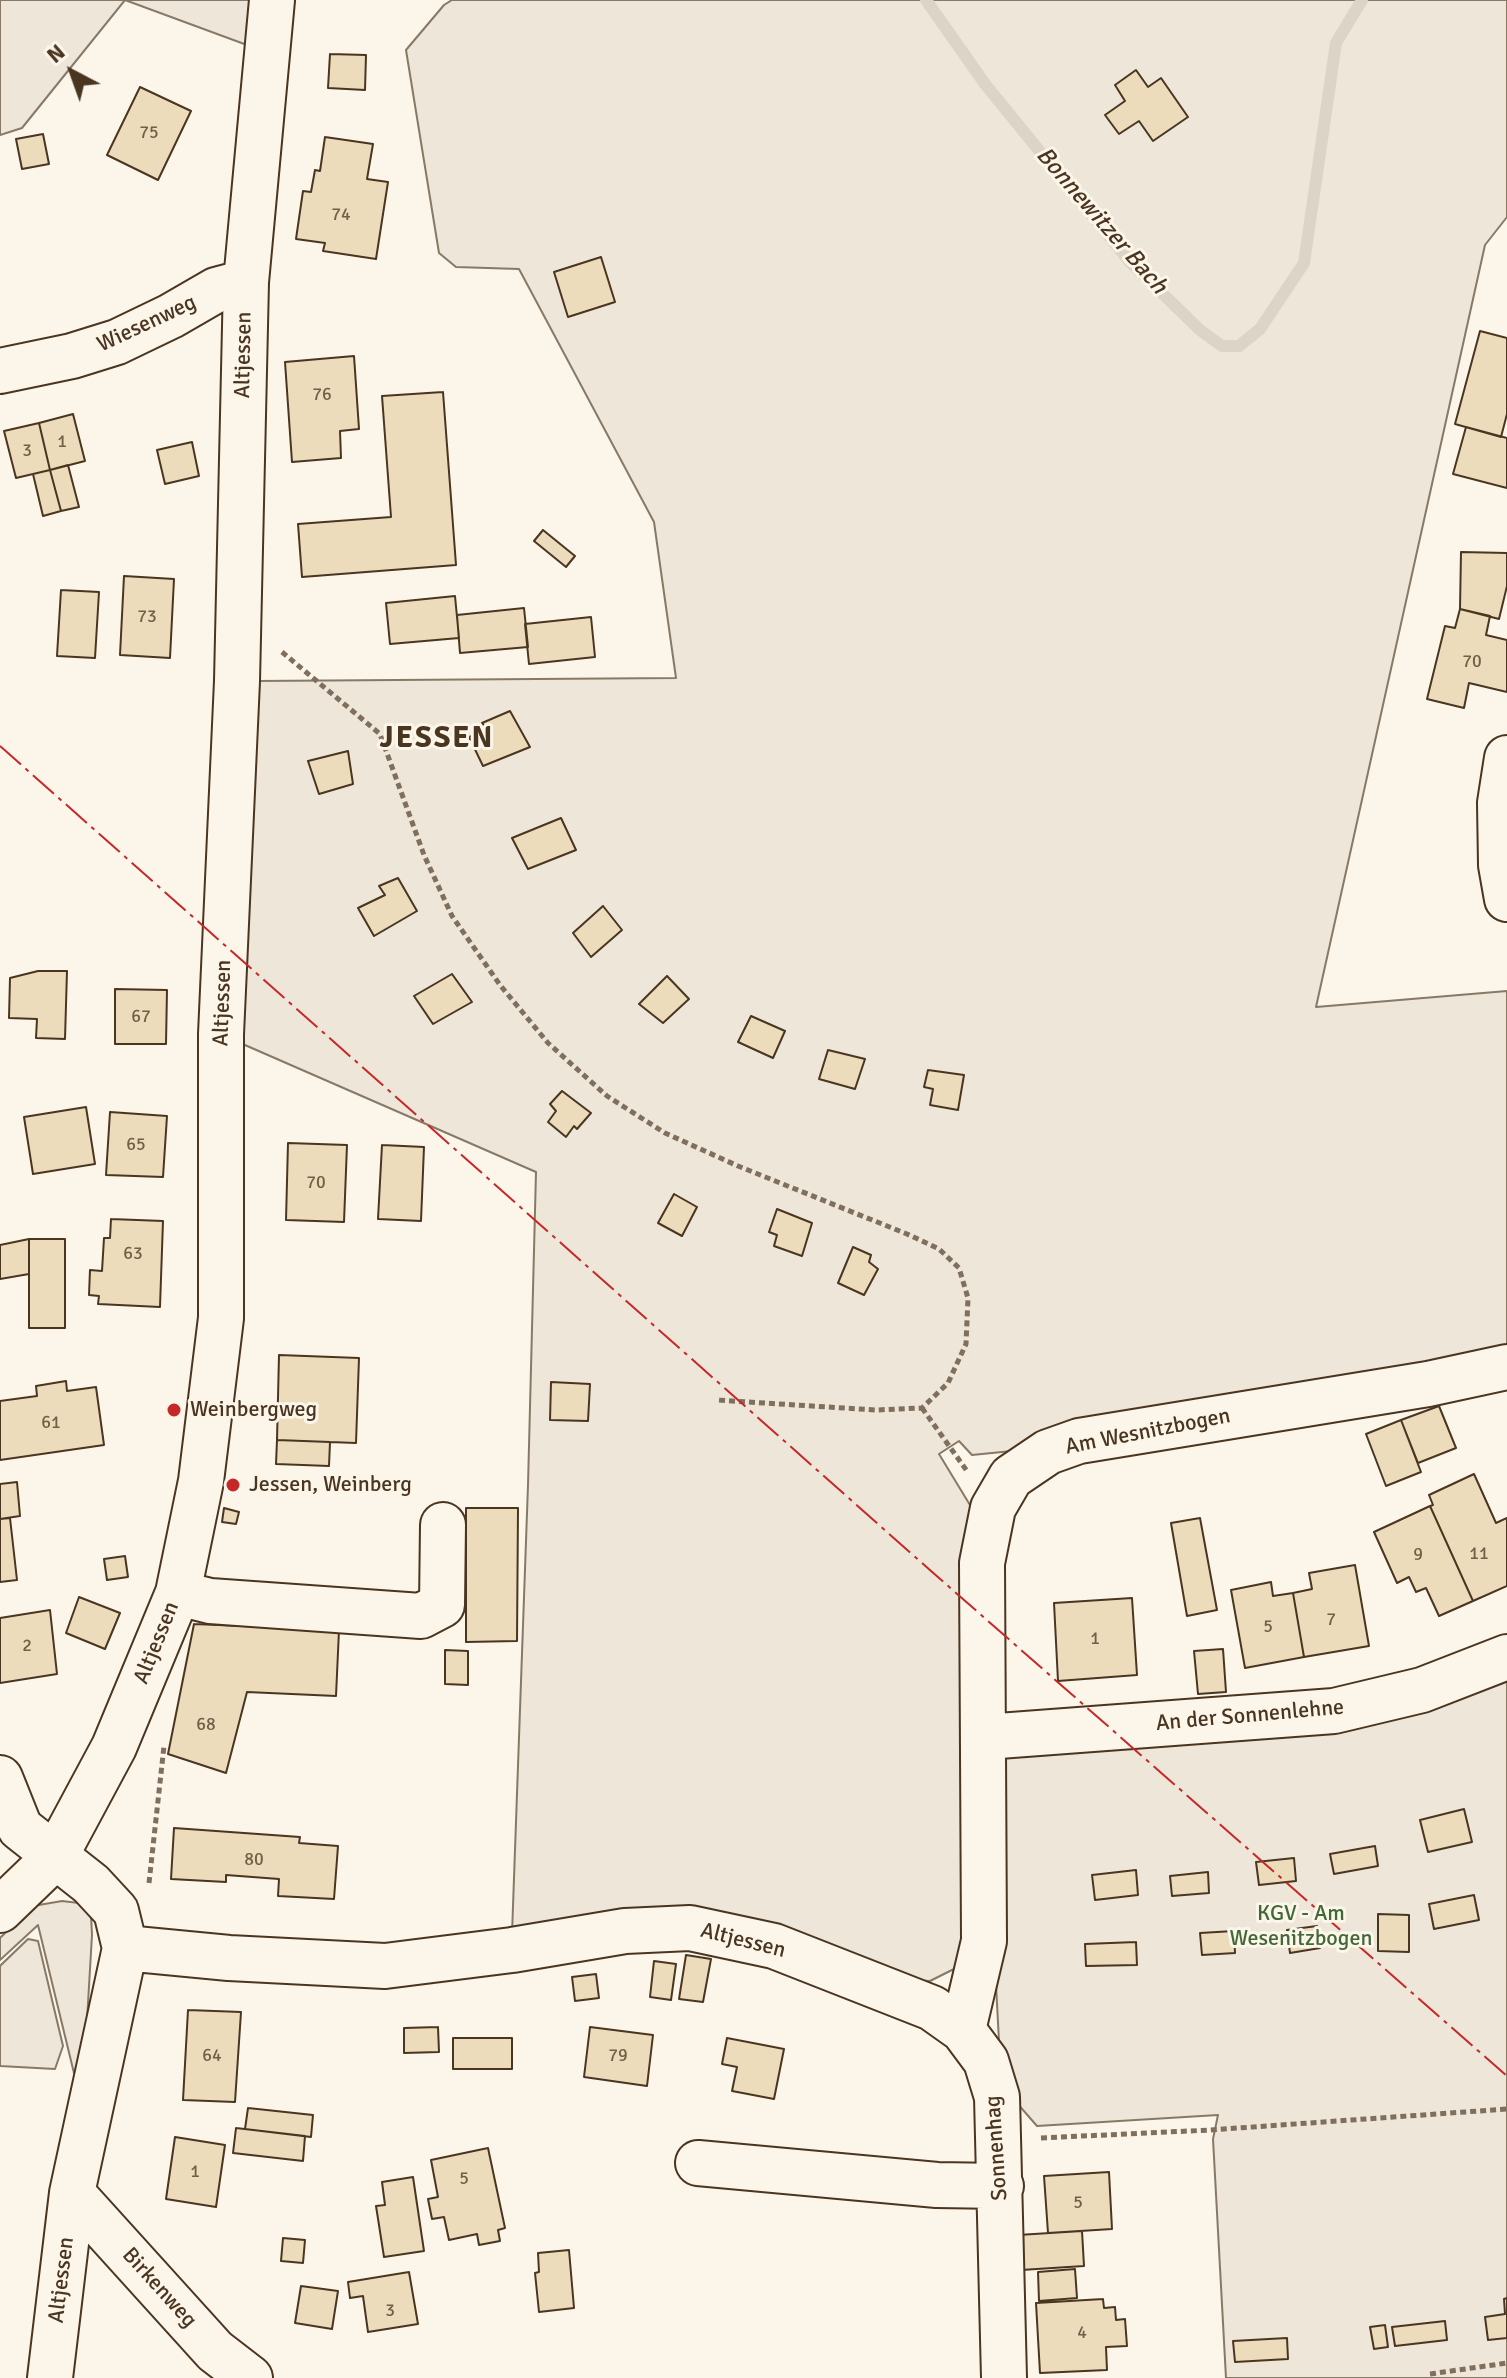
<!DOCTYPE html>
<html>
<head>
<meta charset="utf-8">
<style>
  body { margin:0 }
  #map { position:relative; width:1507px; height:2378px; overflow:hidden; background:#fbf6e9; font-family:Signika,sans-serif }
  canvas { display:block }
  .north { position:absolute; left:32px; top:32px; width:80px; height:80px; -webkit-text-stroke:6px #fbf6e9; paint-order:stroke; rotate:319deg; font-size:22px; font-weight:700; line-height:32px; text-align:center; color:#4a3520 }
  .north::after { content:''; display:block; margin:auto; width:28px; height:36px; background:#4a3520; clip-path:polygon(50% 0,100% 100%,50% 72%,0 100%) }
</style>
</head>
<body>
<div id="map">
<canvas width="1507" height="2378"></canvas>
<div class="north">N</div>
</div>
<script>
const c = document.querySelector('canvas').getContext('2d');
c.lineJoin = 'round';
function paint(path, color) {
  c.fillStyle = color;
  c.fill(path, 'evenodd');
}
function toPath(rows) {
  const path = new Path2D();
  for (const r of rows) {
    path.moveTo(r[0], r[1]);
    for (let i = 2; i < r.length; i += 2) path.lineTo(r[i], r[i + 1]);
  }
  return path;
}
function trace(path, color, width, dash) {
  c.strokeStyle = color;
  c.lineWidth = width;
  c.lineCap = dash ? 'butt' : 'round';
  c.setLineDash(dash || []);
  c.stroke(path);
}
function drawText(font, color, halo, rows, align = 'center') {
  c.font = font + ' Signika,sans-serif';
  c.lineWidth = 6;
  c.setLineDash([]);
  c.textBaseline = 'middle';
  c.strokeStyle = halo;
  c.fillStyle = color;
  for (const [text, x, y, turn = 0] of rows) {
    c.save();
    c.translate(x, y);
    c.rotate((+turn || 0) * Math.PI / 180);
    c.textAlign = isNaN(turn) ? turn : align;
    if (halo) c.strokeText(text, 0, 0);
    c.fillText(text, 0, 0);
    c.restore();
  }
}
const green = toPath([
  [0,0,125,0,22,128,0,135,0,0],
  [125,0,250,0,247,45,125,0],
  [452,0,1507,0,1507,217,1485,245,1316,1007,1507,991,1507,1353,1012,1451,972,1455,959,1441,939,1454,970,1505,968,1942,954,1969,930,1981,906,1980,781,1933,512,1934,528,1485,536,1172,238,1042,256,681,676,678,654,522,519,269,456,267,439,253,406,50,444,5,452,0],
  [1507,1672,1507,2378,1226,2378,1213,2139,1218,2115,1037,2126,1016,2102,1000,2061,994,1946,1000,1752,1507,1672],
  [62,1901,79,1903,91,1915,92,1935,82,2106,38,1925,0,1960,0,1938,33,1906,62,1901],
  [28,1939,38,1941,63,2046,55,2069,0,2066,0,1966,28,1939]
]);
const stream = toPath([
  [926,0,985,84,1130,262,1200,330,1222,346,1239,346,1260,329,1304,263,1336,43,1362,0]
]);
const building = toPath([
  [330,54,366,55,365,90,328,88,330,54],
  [1136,70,1148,87,1161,78,1188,117,1153,141,1139,121,1119,134,1105,115,1125,101,1115,85,1136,70],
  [140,87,191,111,158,180,107,155,140,87],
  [43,134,49,164,22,169,16,139,43,134],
  [325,137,373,144,367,179,388,182,376,259,323,251,325,243,296,239,303,191,311,192,315,170,320,171,325,137],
  [601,257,615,302,568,317,554,272,601,257],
  [1480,331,1507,338,1507,414,1501,437,1455,424,1480,331],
  [354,356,359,429,340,431,341,458,292,462,285,362,354,356],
  [443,392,456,565,302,577,298,524,391,517,382,396,443,392],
  [73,414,85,461,50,470,39,423,73,414],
  [39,423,50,470,16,478,4,431,39,423],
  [1466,427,1507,438,1507,488,1453,474,1466,427],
  [192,442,199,476,165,484,157,450,192,442],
  [68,465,79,507,61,511,50,470,68,465],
  [50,470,61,511,43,516,33,474,50,470],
  [543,530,575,556,566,567,534,541,543,530],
  [1461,552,1507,553,1507,586,1499,619,1460,609,1461,552],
  [124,576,174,579,170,658,120,655,124,576],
  [61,590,99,592,95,658,57,656,61,590],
  [455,596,459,638,390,644,386,603,455,596],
  [524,608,528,647,460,653,457,615,524,608],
  [1460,609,1490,616,1486,635,1507,640,1507,692,1469,683,1464,708,1427,699,1445,626,1455,628,1460,609],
  [591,617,595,657,529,664,525,624,591,617],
  [510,711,530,747,483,766,469,737,488,730,482,723,510,711],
  [348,751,353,784,319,794,308,761,348,751],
  [561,818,576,850,528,869,512,838,561,818],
  [398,878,417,911,374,936,358,908,385,895,379,886,398,878],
  [603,906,622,930,591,957,573,933,603,906],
  [38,971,67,971,65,1039,36,1038,37,1019,9,1018,10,978,38,971],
  [452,974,472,1002,433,1024,414,996,452,974],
  [667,976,689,999,663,1023,639,1004,667,976],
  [115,989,167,990,166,1044,115,1044,115,989],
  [751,1016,785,1031,773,1058,738,1042,751,1016],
  [828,1050,865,1059,855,1089,819,1079,828,1050],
  [928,1070,964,1075,958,1110,930,1105,933,1089,924,1087,928,1070],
  [562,1091,591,1113,577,1129,574,1126,566,1137,548,1122,556,1111,550,1104,562,1091],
  [86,1107,95,1164,33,1174,24,1117,86,1107],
  [110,1112,167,1116,163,1177,106,1175,110,1112],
  [288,1143,347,1145,344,1222,286,1220,288,1143],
  [382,1145,424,1147,421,1221,378,1219,382,1145],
  [674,1194,697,1207,682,1236,658,1223,674,1194],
  [777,1209,812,1223,802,1256,774,1246,777,1235,769,1232,777,1209],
  [111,1219,163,1221,160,1307,98,1304,99,1296,89,1295,90,1270,102,1271,104,1238,110,1238,111,1219],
  [29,1239,29,1274,0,1279,0,1245,29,1239],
  [29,1239,65,1239,65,1328,29,1328,29,1239],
  [853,1247,871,1255,869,1262,878,1269,864,1295,838,1283,853,1247],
  [279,1355,359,1358,356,1443,277,1440,279,1355],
  [66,1381,67,1391,96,1387,104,1445,0,1460,0,1401,37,1396,36,1386,66,1381],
  [551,1382,590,1384,588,1421,550,1420,551,1382],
  [1439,1406,1456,1448,1418,1463,1401,1420,1439,1406],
  [1401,1420,1421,1472,1386,1486,1366,1434,1401,1420],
  [277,1440,330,1442,329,1466,276,1464,277,1440],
  [1474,1474,1496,1523,1507,1518,1507,1586,1473,1601,1430,1506,1433,1505,1429,1495,1474,1474],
  [17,1482,20,1516,0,1519,0,1484,17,1482],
  [1430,1506,1473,1601,1439,1616,1426,1588,1416,1592,1409,1577,1397,1583,1374,1532,1430,1506],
  [224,1508,239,1512,236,1524,222,1522,224,1508],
  [466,1508,518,1508,517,1641,466,1642,466,1508],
  [10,1518,17,1580,0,1582,0,1519,10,1518],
  [1200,1518,1217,1610,1187,1616,1171,1523,1200,1518],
  [125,1556,128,1577,107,1580,104,1559,125,1556],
  [1355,1565,1369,1646,1304,1657,1293,1593,1312,1589,1309,1573,1355,1565],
  [1271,1582,1273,1596,1293,1593,1304,1657,1245,1668,1231,1590,1271,1582],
  [79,1597,120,1613,105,1649,66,1633,79,1597],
  [1132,1598,1137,1675,1058,1681,1054,1603,1132,1598],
  [50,1610,57,1674,0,1683,0,1618,50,1610],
  [194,1624,339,1630,336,1696,247,1692,226,1773,168,1754,194,1624],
  [1223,1649,1226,1692,1198,1694,1194,1651,1223,1649],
  [445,1650,468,1651,468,1685,445,1684,445,1650],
  [1464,1809,1472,1842,1428,1852,1420,1820,1464,1809],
  [174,1828,300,1837,299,1843,338,1846,334,1899,278,1896,279,1879,226,1875,226,1882,171,1879,174,1828],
  [1375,1846,1378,1866,1334,1874,1330,1854,1375,1846],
  [1294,1858,1296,1881,1259,1885,1256,1862,1294,1858],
  [1136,1870,1138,1895,1095,1900,1092,1875,1136,1870],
  [1208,1872,1209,1893,1172,1896,1170,1876,1208,1872],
  [1474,1895,1479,1920,1434,1929,1429,1904,1474,1895],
  [1378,1914,1409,1915,1409,1952,1378,1951,1378,1914],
  [1317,1926,1320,1948,1290,1953,1287,1930,1317,1926],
  [1234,1931,1235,1953,1202,1955,1200,1933,1234,1931],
  [1136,1942,1137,1965,1086,1966,1085,1944,1136,1942],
  [686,1955,711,1959,703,2002,679,1999,686,1955],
  [654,1961,676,1964,671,2000,650,1997,654,1961],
  [596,1974,599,1998,575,2001,572,1977,596,1974],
  [188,2010,241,2012,235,2102,183,2100,188,2010],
  [438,2027,439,2052,404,2053,404,2028,438,2027],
  [590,2027,653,2035,647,2086,584,2077,590,2027],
  [453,2038,512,2038,512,2069,453,2069,453,2038],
  [727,2038,784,2049,774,2099,732,2091,737,2067,722,2064,727,2038],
  [248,2108,313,2115,311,2137,245,2129,248,2108],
  [236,2128,305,2136,303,2161,233,2153,236,2128],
  [175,2137,225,2145,216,2207,166,2199,175,2137],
  [488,2148,505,2228,498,2230,500,2241,479,2245,477,2234,449,2240,444,2217,432,2219,428,2199,438,2197,431,2160,488,2148],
  [1109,2172,1112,2229,1048,2233,1044,2176,1109,2172],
  [413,2177,424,2251,384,2257,376,2206,385,2205,382,2182,413,2177],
  [1082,2231,1084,2266,1021,2270,1018,2235,1082,2231],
  [283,2238,305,2240,303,2263,281,2261,283,2238],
  [569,2250,574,2308,539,2312,535,2273,539,2272,538,2253,569,2250],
  [1075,2269,1077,2298,1039,2301,1038,2272,1075,2269],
  [409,2272,418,2324,368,2332,363,2296,350,2298,348,2282,409,2272],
  [301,2286,338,2291,332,2329,295,2323,301,2286],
  [1507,2298,1507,2338,1488,2340,1485,2317,1505,2314,1504,2299,1507,2298],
  [1103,2299,1104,2308,1115,2307,1116,2320,1125,2319,1127,2346,1106,2347,1107,2370,1040,2373,1036,2303,1103,2299],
  [1445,2321,1447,2340,1395,2346,1392,2327,1445,2321],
  [1385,2325,1388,2347,1374,2349,1370,2327,1385,2325],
  [1287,2338,1288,2359,1235,2362,1233,2341,1287,2338]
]);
const path = toPath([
  [282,652,380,734,424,855,452,916,500,985,548,1043,607,1096,665,1133,738,1166,907,1234,939,1249,959,1268,968,1298,966,1344,948,1383,922,1408,876,1410,717,1400],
  [922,1408,967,1471],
  [149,1883,164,1746],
  [1041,2138,1210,2130,1507,2109],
  [1430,2374,1507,2363]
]);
const minor = toPath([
  [0,371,72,356,117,342,171,316,216,290,246,282],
  [1507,758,1500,803,1501,865,1507,899],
  [178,1593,210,1601,421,1616,442,1605,443,1525],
  [985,1737,1334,1711,1422,1690,1507,1657],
  [0,1778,20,1828,91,1884,116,1911,125,1948,72,2193,50,2378],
  [0,1910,55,1857,114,1747,178,1593,201,1481,221,1318,221,1034,237,681,246,282,272,0],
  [125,1948,229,1958,385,1966,512,1950,625,1931,690,1928,774,1946,932,2008,963,2030],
  [698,2163,937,2185,1001,2186],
  [72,2193,215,2351,250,2378],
  [1004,2378,997,2097,986,2061,963,2030,984,1941,982,1563,993,1508,1011,1477,1048,1452,1079,1441,1428,1384,1507,1367]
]);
const power = toPath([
  [0,746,931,1571,1507,2076]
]);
const markers = [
  [174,1410,8,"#c62828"],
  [233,1485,8,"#c62828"]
];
const numberNames = [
  ["75",149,133],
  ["74",341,215],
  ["76",322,395],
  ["1",62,442],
  ["3",27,451],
  ["73",147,617],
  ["70",1472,662],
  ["67",141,1017],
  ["65",136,1145],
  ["70",316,1183],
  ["63",133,1254],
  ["61",51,1423],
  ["11",1479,1554],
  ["9",1418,1555],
  ["7",1331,1620],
  ["5",1268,1627],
  ["1",1095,1639],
  ["2",27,1646],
  ["68",206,1725],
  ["80",254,1860],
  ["64",212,2056],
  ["79",618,2056],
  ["1",195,2172],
  ["5",464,2179],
  ["5",1078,2203],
  ["3",390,2311],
  ["4",1082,2333]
];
const streetNames = [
  ["Wiesenweg",147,324,-25],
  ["Altjessen",244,355,-89],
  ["Altjessen",223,1003,-88],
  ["Am Wesnitzbogen",1148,1432,-11],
  ["Altjessen",157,1643,-68],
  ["An der Sonnenlehne",1250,1716,-5],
  ["Altjessen",743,1941,14],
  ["Sonnenhag",997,2148,-94],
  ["Altjessen",62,2280,-83],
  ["Birkenweg",159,2288,48]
];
const poiNames = [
  ["Weinbergweg",190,1410],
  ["Jessen, Weinberg",249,1485]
];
const parkNames = [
  ["KGV - Am",1301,1914],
  ["Wesenitzbogen",1301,1939]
];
const waterNames = [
  ["Bonnewitzer Bach",1101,221,49]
];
const districtNames = [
  ["JESSEN",437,739]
];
paint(green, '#ede6d9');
trace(green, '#887966', 2);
trace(stream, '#dcd4c6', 12);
paint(building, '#ecdcbc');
trace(building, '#4a3520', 2);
trace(minor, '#4a3520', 48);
trace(path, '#7f6f5c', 5, [6, 4]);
trace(minor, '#fbf6e9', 44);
trace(power, '#c62828', 2, [28, 6, 4, 6]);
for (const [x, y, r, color] of markers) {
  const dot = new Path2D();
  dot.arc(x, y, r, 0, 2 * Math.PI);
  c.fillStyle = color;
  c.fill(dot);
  trace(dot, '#fbf6e9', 3);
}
drawText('18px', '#725f47', null, numberNames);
drawText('22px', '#4a3520', '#fbf6e9', streetNames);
drawText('22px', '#4a3520', '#fbf6e9', poiNames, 'left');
drawText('22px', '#436837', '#fbf6e9', parkNames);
drawText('italic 24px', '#4a3520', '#fbf6e9', waterNames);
c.letterSpacing = '2px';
drawText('bold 30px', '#4a3520', '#fbf6e9', districtNames);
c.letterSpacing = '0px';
</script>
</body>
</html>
